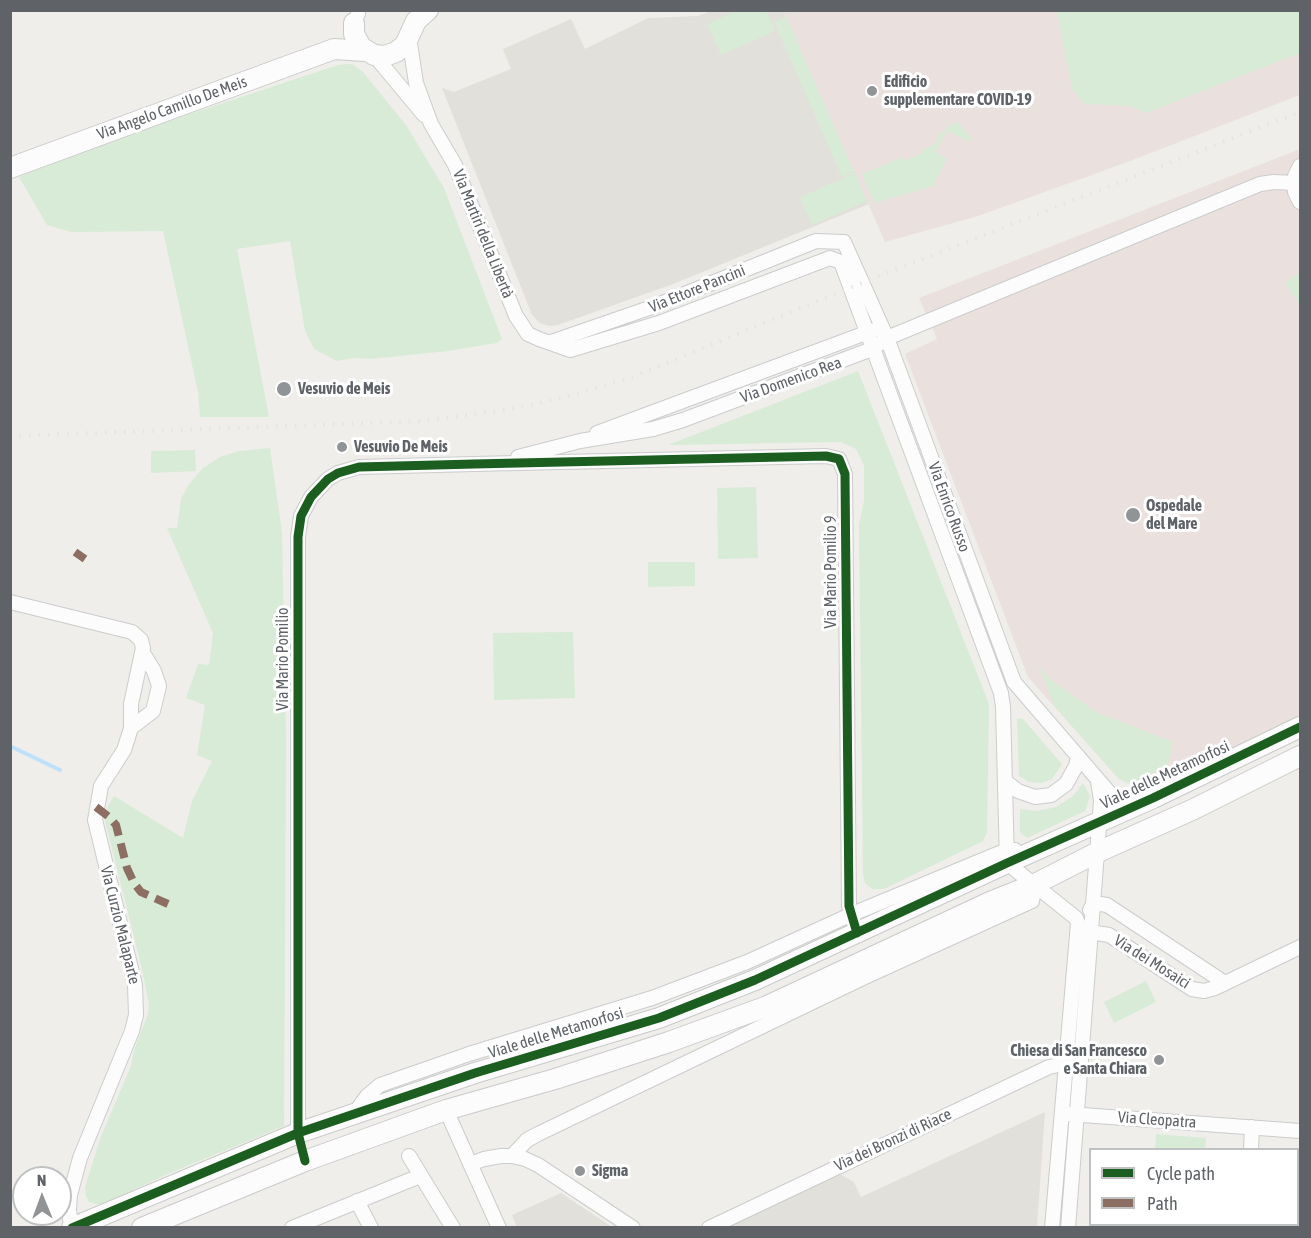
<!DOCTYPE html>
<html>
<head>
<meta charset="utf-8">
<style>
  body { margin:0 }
  #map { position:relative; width:1311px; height:1238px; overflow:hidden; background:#efeeea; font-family:"Asap Condensed",sans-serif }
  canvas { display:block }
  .frame { position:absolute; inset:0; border:12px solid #5f6368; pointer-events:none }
  .legend { position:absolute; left:1089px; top:1148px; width:210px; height:78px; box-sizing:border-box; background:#fff; border:2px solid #bfc1c3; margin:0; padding:8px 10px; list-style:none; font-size:18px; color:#5f6368 }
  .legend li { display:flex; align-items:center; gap:12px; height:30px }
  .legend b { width:30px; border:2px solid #bfc1c3 }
  .north { position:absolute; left:12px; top:1166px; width:60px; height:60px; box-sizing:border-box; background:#fff; border:2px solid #bfc1c3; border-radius:50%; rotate:359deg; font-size:16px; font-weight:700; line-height:24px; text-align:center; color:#5f6368 }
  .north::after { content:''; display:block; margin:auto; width:21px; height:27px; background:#919496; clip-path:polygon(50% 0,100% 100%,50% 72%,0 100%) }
</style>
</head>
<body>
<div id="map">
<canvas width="1311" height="1238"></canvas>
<div class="frame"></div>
<ul class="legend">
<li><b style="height:8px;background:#1b5e20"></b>Cycle path</li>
<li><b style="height:8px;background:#8d6e63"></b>Path</li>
</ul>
<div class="north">N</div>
</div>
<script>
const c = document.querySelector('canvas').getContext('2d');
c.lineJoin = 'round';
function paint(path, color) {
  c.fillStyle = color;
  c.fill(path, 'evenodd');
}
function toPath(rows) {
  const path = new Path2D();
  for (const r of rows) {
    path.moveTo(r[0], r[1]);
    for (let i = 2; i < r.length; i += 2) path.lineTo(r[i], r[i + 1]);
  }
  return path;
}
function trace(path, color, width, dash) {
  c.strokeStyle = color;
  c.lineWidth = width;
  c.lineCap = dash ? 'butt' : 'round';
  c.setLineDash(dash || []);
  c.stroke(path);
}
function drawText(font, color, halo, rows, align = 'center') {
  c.font = font + ' "Asap Condensed",sans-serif';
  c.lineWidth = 6;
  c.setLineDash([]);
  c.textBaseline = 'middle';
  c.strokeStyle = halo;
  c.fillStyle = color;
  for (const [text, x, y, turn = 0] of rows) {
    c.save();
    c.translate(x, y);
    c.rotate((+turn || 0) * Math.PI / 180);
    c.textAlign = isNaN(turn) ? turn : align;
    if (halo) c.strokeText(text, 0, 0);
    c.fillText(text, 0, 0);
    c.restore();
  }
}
const education = toPath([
  [711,11,784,11,869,204,673,284,558,325,549,326,540,323,532,315,442,88,454,92,511,69,503,49,571,19,585,49,648,18,698,16],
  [1045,1112,1037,1227,727,1227,840,1174,854,1182,861,1197],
  [561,1193,612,1227,517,1227,512,1215]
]);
const medical = toPath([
  [784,11,1300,11,1300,95,1125,163,978,216,885,242],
  [1300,149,1300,718,1221,756,1197,760,1139,788,1119,779,1028,677,905,354,937,339,919,298]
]);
const green = toPath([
  [738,10,766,11,775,31,721,55,707,24],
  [1057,11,1300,11,1300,53,1146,113,1129,106,1085,104,1072,89],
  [786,17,854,172,842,177,774,22],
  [352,64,363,72,406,125,444,188,502,339,497,343,448,351,370,359,353,358,337,361,314,349,305,331,290,241,237,249,269,417,200,417,198,392,163,231,71,232,47,225,19,177,93,146,338,65],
  [957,121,972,139,970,141,947,131,935,152,947,159,935,181,936,185,874,203,862,174,902,157,904,161,923,153,922,150,937,143,936,140,939,138,938,135],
  [855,173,867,201,812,225,800,197],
  [1300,272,1300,305,1285,283],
  [858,371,989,704,987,832,983,841,884,889,872,889,865,883,863,874,859,524,864,501,864,466,856,449,841,442,668,445],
  [270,448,282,533,286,743,284,1126,170,1173,102,1204,96,1204,89,1202,86,1196,85,1187,100,1139,131,1066,134,1050,148,1014,149,1004,141,965,105,821,107,808,114,796,183,838,192,801,212,761,197,755,205,705,186,698,198,664,209,665,213,633,167,528,177,528,181,499,189,484,203,468,220,457,239,451],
  [195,450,196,471,151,473,151,451],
  [756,487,758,558,718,559,717,488],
  [648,562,695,562,695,586,648,587],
  [573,632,575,698,494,700,493,633],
  [1039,665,1051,680,1096,712,1173,742,1168,766,1130,784,1119,779,1054,706],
  [1022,718,1062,764,1052,779,1042,783,1029,782,1019,776,1017,719],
  [1083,783,1090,796,1085,811,1027,838,1020,832,1020,809,1037,811,1056,807,1073,796],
  [1146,981,1156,1002,1114,1023,1104,1002],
  [1156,1134,1206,1138,1205,1149,1155,1149]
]);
const stream = toPath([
  [10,746,60,770]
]);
const street = toPath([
  [358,10,358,14],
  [409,37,416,83,431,124,455,165,516,316,528,334,539,339,570,350,659,323,830,258,841,262,1001,693,1003,707,1007,863,1076,918,1078,923,1052,1228],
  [374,55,424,115],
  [1300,166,1295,176,1294,183,1295,192,1300,202],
  [551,342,655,306,816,241,844,242,887,338,1014,682,1125,811],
  [597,433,874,330],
  [518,457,580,441,653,429,683,420,872,349,887,338,1260,184,1274,182,1294,183],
  [10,602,132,632,141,640,143,648,131,704,131,728,124,750,101,786,95,820,135,985,136,1015,132,1031,80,1158,70,1195,69,1209,71,1228],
  [131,728,153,711,159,686,154,671,143,653],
  [1005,781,1018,791,1035,797,1051,795,1066,784,1076,766,1078,756],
  [1090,910,1094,903,1107,905,1225,983],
  [1083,931,1109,935,1192,989,1204,991,1215,988,1300,947],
  [446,1110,499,1228],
  [354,1114,367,1096,380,1085,469,1054,652,998,747,962,850,915,1007,850,1015,850],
  [1069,1114,1300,1131],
  [298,1133,298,537,301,516,311,497,328,479,338,473,359,467,474,464,826,456,839,459,845,474,849,906,857,933],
  [1251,1150,1252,1127],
  [409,1156,453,1228],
  [512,1156,527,1140,538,1134,865,977,1032,901,1035,884],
  [470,1164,484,1159,501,1156,512,1156,525,1159,538,1165,633,1228],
  [357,1201,371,1228],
  [292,1228,420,1176],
  [709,1228,1049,1067,1059,1065,1075,1065],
  [1068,1228,1101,801,1098,781],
  [1244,1228,1245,1224]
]);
const secondary = toPath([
  [354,23,354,34,361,47,374,55,385,56,396,52,405,45,416,21,428,10],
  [10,168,334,49,365,51],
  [72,1228,298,1133,475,1073,659,1018,755,980,1007,863,1153,798,1300,727],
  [142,1228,305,1161,446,1110,555,1079,669,1042,765,1007,990,902,1035,884,1098,852,1194,809,1300,756]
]);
const rail = toPath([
  [10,436,424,421,512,409,563,398,635,376,869,280,1300,112]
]);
const quiet = toPath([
  [75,552,85,559],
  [96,807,109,817,116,825,127,868,134,883,141,892,168,904]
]);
const cycleway = toPath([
  [305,1161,298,1133,298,537,301,516,311,497,328,479,338,473,359,467,474,464,826,456,839,459,845,474,849,906,857,933],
  [72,1228,298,1133,475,1073,659,1018,755,980,1007,863,1153,798,1300,727]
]);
const markers = [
  [872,91,6,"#919496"],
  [284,389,8,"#919496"],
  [342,447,6,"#919496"],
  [1133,515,8,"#919496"],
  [1159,1060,6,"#919496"],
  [580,1171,6,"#919496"]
];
const poiNames = [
  ["Edificio",884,82],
  ["supplementare COVID-19",884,100],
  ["Vesuvio de Meis",298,389],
  ["Vesuvio De Meis",354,447],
  ["Ospedale",1146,506],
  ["del Mare",1146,524],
  ["Chiesa di San Francesco",1147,1051,"right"],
  ["e Santa Chiara",1147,1069,"right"],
  ["Sigma",592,1171]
];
const streetNames = [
  ["Via Angelo Camillo De Meis",172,108,-20],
  ["Via Martiri della Libertà",483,234,68],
  ["Via Ettore Pancini",697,289,-22],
  ["Via Domenico Rea",791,380,-20],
  ["Via Enrico Russo",949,507,70],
  ["Via Mario Pomilio 9",831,572,-90],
  ["Via Mario Pomilio",283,659,-90],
  ["Viale delle Metamorfosi",1165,775,-25],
  ["Via Curzio Malaparte",120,925,76],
  ["Via dei Mosaici",1152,962,32],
  ["Viale delle Metamorfosi",556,1033,-17],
  ["Via Cleopatra",1157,1120,4],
  ["Via dei Bronzi di Riace",893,1140,-25]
];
paint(education, '#e2e0da');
paint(medical, '#eae0de');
paint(green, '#d8ebd6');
trace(stream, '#bfe0f9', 4);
trace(street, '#cbcccc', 16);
trace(secondary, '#cacacb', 22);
trace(street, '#fdfcfc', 14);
trace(secondary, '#fdfcfc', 20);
trace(rail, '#e4e4e4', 4, [1.5, 8]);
trace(quiet, '#8d6e63', 8, [15, 8]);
trace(cycleway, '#1b5e20', 9);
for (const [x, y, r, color] of markers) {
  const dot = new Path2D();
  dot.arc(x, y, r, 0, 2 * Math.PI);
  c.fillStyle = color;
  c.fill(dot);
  trace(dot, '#fff', 2);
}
drawText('bold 16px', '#5f6368', '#fff', poiNames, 'left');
drawText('16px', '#5f6368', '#fff', streetNames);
</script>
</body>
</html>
